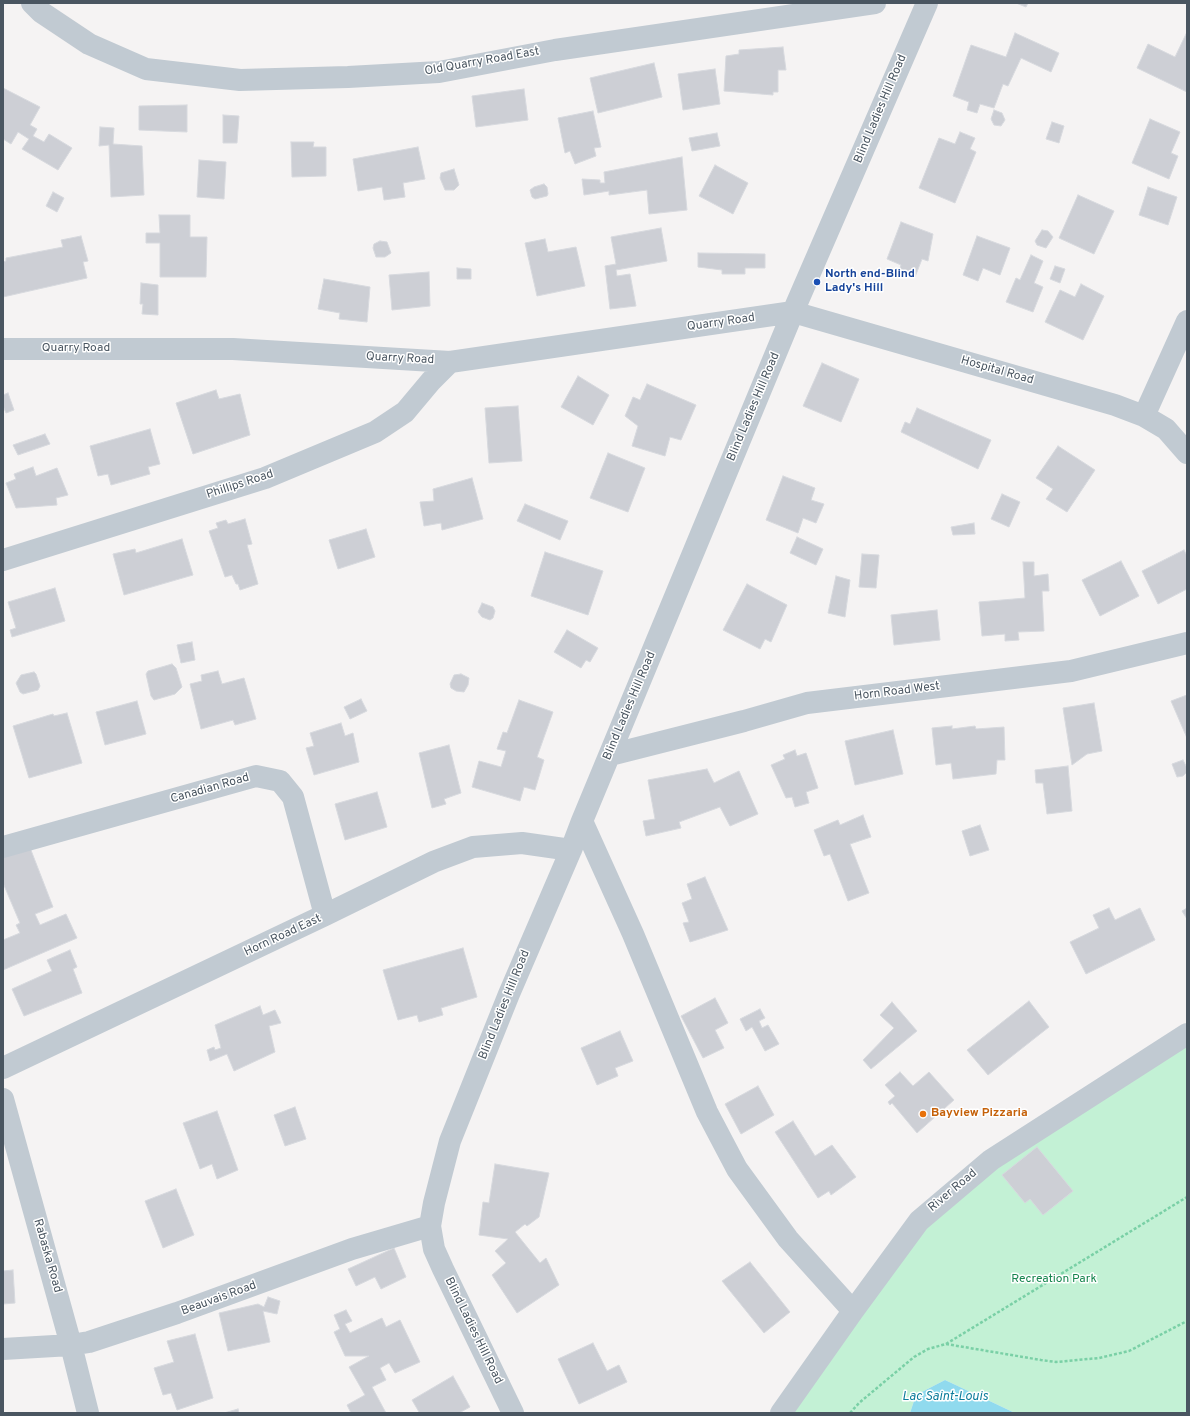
<!DOCTYPE html>
<html>
<head>
<meta charset="utf-8">
<style>
  body { margin:0 }
  #map { position:relative; width:1190px; height:1416px; overflow:hidden; background:#f5f3f3; font-family:Overpass,sans-serif }
  canvas { display:block }
  .frame { position:absolute; inset:0; border:4px solid #4a5661; pointer-events:none }
</style>
</head>
<body>
<div id="map">
<canvas width="1190" height="1416"></canvas>
<div class="frame"></div>
</div>
<script>
const c = document.querySelector('canvas').getContext('2d');
c.lineJoin = 'round';
function paint(path, color) {
  c.fillStyle = color;
  c.fill(path, 'evenodd');
}
function toPath(rows) {
  const path = new Path2D();
  for (const r of rows) {
    path.moveTo(r[0], r[1]);
    for (let i = 2; i < r.length; i += 2) path.lineTo(r[i], r[i + 1]);
  }
  return path;
}
function trace(path, color, width, dash) {
  c.strokeStyle = color;
  c.lineWidth = width;
  c.lineCap = dash ? 'butt' : 'round';
  c.setLineDash(dash || []);
  c.stroke(path);
}
function drawText(font, color, halo, rows, align = 'center') {
  c.font = font + ' Overpass,sans-serif';
  c.lineWidth = 3;
  c.setLineDash([]);
  c.textBaseline = 'middle';
  c.strokeStyle = halo;
  c.fillStyle = color;
  for (const [text, x, y, turn = 0] of rows) {
    c.save();
    c.translate(x, y);
    c.rotate((+turn || 0) * Math.PI / 180);
    c.textAlign = isNaN(turn) ? turn : align;
    if (halo) c.strokeText(text, 0, 0);
    c.fillText(text, 0, 0);
    c.restore();
  }
}
const green = toPath([
  [1187,1034,1187,1413,1015,1413,945,1380,916,1395,910,1413,781,1413,919,1221]
]);
const water = toPath([
  [945,1380,1015,1413,910,1413,916,1395]
]);
const building = toPath([
  [1016,3,1028,3,1026,7,1016,3],
  [1187,32,1187,92,1137,68,1148,44,1175,57,1187,32],
  [1015,33,1059,53,1051,72,1021,58,1008,86,1003,84,994,108,980,104,977,113,967,110,969,102,953,96,971,45,1006,57,1015,33],
  [783,47,786,70,778,70,778,92,773,92,773,95,724,91,726,56,739,54,739,50,783,47],
  [654,63,662,97,598,113,590,78,654,63],
  [715,69,720,104,683,110,678,74,715,69],
  [3,88,40,107,30,125,37,129,33,136,44,142,49,134,72,148,58,170,22,149,29,139,18,132,11,144,3,139,3,88],
  [524,89,528,120,476,127,472,96,524,89],
  [187,105,187,132,139,130,139,106,187,105],
  [994,110,1002,113,1005,120,1001,126,994,125,991,119,994,110],
  [593,111,601,147,594,148,596,156,575,164,570,151,565,153,558,118,593,111],
  [223,115,239,116,237,143,223,143,223,115],
  [1150,119,1180,132,1171,153,1178,156,1169,179,1132,163,1150,119],
  [1052,122,1064,126,1059,143,1046,139,1052,122],
  [100,127,114,128,113,144,142,146,144,195,111,197,109,145,99,146,100,127],
  [960,132,975,138,970,149,976,152,955,203,919,188,939,138,955,144,960,132],
  [717,133,720,146,692,151,689,138,717,133],
  [291,142,314,142,313,147,326,147,326,176,292,177,291,142],
  [418,147,425,179,403,183,405,197,384,200,382,187,358,191,353,159,418,147],
  [682,157,687,210,649,214,647,190,609,195,609,191,584,195,582,179,600,180,600,183,605,183,604,172,682,157],
  [199,160,226,162,224,199,197,197,199,160],
  [715,165,748,183,733,214,699,196,715,165],
  [454,169,459,185,454,190,445,190,440,178,441,173,454,169],
  [544,184,547,187,548,194,547,196,535,199,532,197,530,190,534,187,544,184],
  [1148,187,1177,197,1168,225,1139,215,1148,187],
  [53,192,64,198,57,212,46,206,53,192],
  [1078,195,1114,211,1094,254,1059,238,1078,195],
  [159,215,190,215,190,237,207,237,206,277,160,277,160,243,146,243,146,233,160,233,159,215],
  [901,222,933,234,928,261,922,259,915,277,899,271,901,265,887,259,901,222],
  [661,228,667,261,616,270,617,276,630,274,636,306,610,309,605,266,616,264,611,237,661,228],
  [1042,230,1048,231,1053,237,1046,248,1037,245,1035,241,1042,230],
  [81,236,88,261,83,262,87,278,3,297,3,262,6,261,6,258,63,247,61,240,81,236],
  [977,236,1010,248,1000,275,983,268,978,281,963,275,977,236],
  [545,239,548,252,576,247,585,286,537,296,525,243,545,239],
  [380,241,387,242,391,253,385,257,376,257,373,248,374,244,380,241],
  [698,253,765,254,765,268,745,268,745,274,722,274,722,270,698,267,698,253],
  [1031,255,1043,261,1034,283,1043,287,1033,312,1006,302,1016,278,1020,280,1031,255],
  [1055,266,1065,269,1060,283,1050,279,1055,266],
  [457,268,471,269,471,279,457,279,457,268],
  [429,272,430,306,392,310,389,275,429,272],
  [324,279,370,287,367,322,339,319,340,313,318,309,324,279],
  [141,283,158,285,158,315,142,314,143,304,140,304,141,283],
  [1081,284,1104,296,1083,340,1045,322,1060,290,1075,297,1081,284],
  [822,363,859,379,841,422,803,406,822,363],
  [578,376,609,395,593,425,561,407,578,376],
  [647,384,696,405,681,440,670,437,665,456,632,446,638,426,625,416,633,397,640,400,647,384],
  [216,390,219,399,240,394,250,435,193,454,176,403,216,390],
  [8,393,14,410,6,413,3,406,3,395,8,393],
  [518,406,522,461,489,463,485,408,518,406],
  [917,408,991,440,978,469,901,432,905,422,910,424,917,408],
  [150,429,160,464,148,467,150,474,111,485,108,474,98,476,90,446,150,429],
  [45,434,50,444,18,455,13,445,45,434],
  [1058,446,1095,470,1067,512,1046,499,1053,489,1036,478,1058,446],
  [608,453,645,468,628,512,590,498,608,453],
  [33,467,36,476,57,468,68,495,56,498,57,505,16,508,6,483,16,479,14,474,33,467],
  [783,476,815,488,811,500,824,504,816,523,803,518,798,533,766,520,783,476],
  [472,478,483,519,442,530,441,523,424,526,420,502,434,501,433,489,472,478],
  [1002,494,1020,502,1009,527,991,519,1002,494],
  [525,504,568,521,560,540,517,521,525,504],
  [245,519,252,544,247,545,258,584,240,590,238,584,236,584,232,575,225,577,209,531,218,528,216,523,226,520,228,524,245,519],
  [974,523,975,534,953,535,951,527,974,523],
  [366,529,375,557,338,569,329,540,366,529],
  [797,537,823,549,816,565,790,553,797,537],
  [182,539,193,575,124,595,113,554,135,549,136,553,182,539],
  [1184,550,1187,556,1187,589,1158,604,1142,571,1184,550],
  [545,552,603,571,588,615,531,596,545,552],
  [862,554,879,555,876,588,859,587,862,554],
  [1121,561,1139,596,1100,616,1082,580,1121,561],
  [1023,562,1034,562,1034,576,1048,574,1049,591,1042,591,1044,631,1018,632,1019,640,1005,641,1005,634,982,636,979,602,1025,598,1023,562],
  [836,576,850,580,845,617,828,613,836,576],
  [747,584,787,605,771,642,765,639,760,649,723,630,747,584],
  [55,588,65,621,12,637,10,630,16,628,8,602,55,588],
  [482,603,493,607,495,611,493,618,490,620,482,617,478,612,482,603],
  [937,610,940,640,894,645,891,615,937,610],
  [567,630,598,648,590,662,586,660,581,668,554,652,567,630],
  [192,642,195,660,181,663,177,645,192,642],
  [172,664,176,668,182,687,175,694,154,700,151,696,146,674,148,671,172,664],
  [218,671,222,684,244,678,256,719,235,725,233,720,201,729,190,684,202,681,201,675,218,671],
  [34,672,36,674,40,686,38,690,23,694,20,692,16,683,21,675,34,672],
  [461,674,469,678,468,685,464,692,456,691,451,688,450,684,454,675,461,674],
  [1187,695,1187,738,1171,701,1187,695],
  [361,699,367,711,350,719,344,707,361,699],
  [519,700,553,712,537,757,544,760,535,790,524,787,520,801,472,787,479,761,501,767,506,751,497,749,503,732,507,733,519,700],
  [137,701,146,734,105,745,96,712,137,701],
  [1094,703,1102,751,1087,754,1072,765,1063,708,1094,703],
  [67,713,82,763,29,778,13,726,53,714,54,716,67,713],
  [341,723,345,736,353,733,359,762,314,775,306,748,314,746,310,733,341,723],
  [952,726,952,729,975,726,976,729,1004,727,1005,760,997,760,996,774,953,779,951,763,936,765,932,728,952,726],
  [893,730,903,774,855,785,845,741,893,730],
  [449,745,461,793,444,799,446,804,432,808,419,753,449,745],
  [795,750,797,756,806,753,818,788,806,792,809,803,795,807,792,797,786,798,771,765,785,759,783,755,795,750],
  [1183,760,1187,768,1187,772,1183,776,1177,777,1172,764,1183,760],
  [1068,766,1072,811,1047,814,1043,783,1036,783,1035,770,1068,766],
  [707,769,714,783,739,771,758,814,730,826,720,807,679,822,681,828,646,836,643,821,655,819,648,780,707,769],
  [377,792,387,827,345,840,335,804,377,792],
  [863,815,871,837,850,844,869,893,848,901,830,854,824,856,814,830,838,820,840,825,863,815],
  [980,825,989,850,970,856,962,831,980,825],
  [29,845,53,907,35,914,40,925,66,914,77,938,3,970,3,940,20,933,16,925,20,923,3,883,3,855,29,845],
  [705,877,728,930,690,942,683,923,689,922,682,903,692,899,687,884,705,877],
  [1109,908,1115,920,1140,908,1155,940,1086,974,1070,942,1099,928,1093,915,1109,908],
  [1187,908,1187,919,1182,911,1187,908],
  [463,948,477,997,441,1008,443,1015,419,1022,417,1015,398,1020,383,970,463,948],
  [70,950,77,967,73,969,82,993,24,1016,12,989,52,971,47,960,70,950],
  [715,998,728,1023,715,1030,724,1048,703,1058,681,1016,715,998],
  [1029,1001,1049,1027,988,1075,967,1050,1029,1001],
  [892,1002,917,1031,871,1069,863,1060,894,1028,880,1015,892,1002],
  [260,1006,263,1015,275,1010,281,1023,269,1026,275,1052,234,1071,227,1054,210,1061,207,1050,214,1047,215,1050,221,1048,215,1025,260,1006],
  [760,1009,765,1018,759,1021,762,1028,768,1025,779,1044,765,1051,752,1027,746,1031,740,1019,760,1009],
  [620,1031,633,1061,615,1068,618,1076,597,1085,581,1048,620,1031],
  [900,1072,913,1086,929,1072,954,1100,917,1133,892,1103,890,1105,888,1102,895,1096,885,1085,900,1072],
  [758,1086,774,1115,741,1134,725,1104,758,1086],
  [295,1107,306,1139,285,1146,274,1115,295,1107],
  [217,1111,238,1170,217,1179,212,1164,200,1169,183,1123,217,1111],
  [793,1121,815,1156,832,1145,856,1177,831,1195,829,1191,818,1198,775,1132,793,1121],
  [1037,1147,1073,1191,1043,1215,1030,1199,1025,1203,1002,1175,1037,1147],
  [495,1164,549,1173,539,1217,527,1226,525,1224,515,1232,540,1263,546,1258,559,1285,517,1313,492,1275,506,1263,495,1251,508,1239,479,1235,483,1202,489,1203,495,1164],
  [176,1189,194,1235,163,1248,145,1201,176,1189],
  [394,1248,406,1277,381,1289,375,1277,356,1286,348,1269,394,1248],
  [750,1262,790,1312,764,1333,722,1281,750,1262],
  [13,1270,15,1303,3,1304,3,1271,13,1270],
  [268,1297,280,1301,277,1314,263,1311,270,1342,228,1351,219,1313,258,1304,264,1307,268,1297],
  [346,1310,352,1321,345,1324,350,1333,382,1318,386,1327,400,1320,420,1362,395,1373,389,1363,380,1368,386,1380,372,1387,386,1413,351,1413,347,1405,365,1395,349,1367,369,1356,345,1356,334,1332,340,1329,334,1315,346,1310],
  [195,1334,213,1398,177,1410,171,1393,163,1395,154,1368,174,1362,167,1341,195,1334],
  [593,1343,607,1371,619,1365,627,1382,579,1404,558,1359,593,1343],
  [453,1376,470,1407,459,1413,417,1413,419,1412,412,1400,453,1376],
  [238,1409,239,1413,224,1413,238,1409]
]);
const path = toPath([
  [946,1344,1187,1197],
  [850,1413,859,1403,914,1357,928,1349,946,1344,1041,1360,1056,1362,1099,1358,1129,1351,1187,1321]
]);
const minor = toPath([
  [32,3,41,12,89,44,146,69,240,80,348,77,439,72,555,50,875,3],
  [3,349,233,349,450,362,793,312,1115,405,1144,416,1166,429,1187,453],
  [1144,416,1187,321],
  [3,560,265,478,375,432,405,412,431,381,450,362],
  [610,755,744,721,807,703,1071,671,1187,643],
  [582,821,633,934,707,1112,737,1169,788,1239,853,1311],
  [3,847,256,776,280,781,293,797,325,915],
  [3,1068,325,915,433,862,473,847,522,843,571,850],
  [3,1099,71,1345,88,1413],
  [3,1349,71,1345,89,1342,177,1313,352,1249,430,1226],
  [513,1413,443,1269,434,1249,430,1226,434,1203,450,1141,509,994,571,850,582,821,793,312,927,3],
  [781,1413,853,1311,919,1221,991,1160,1187,1034]
]);
const markers = [
  [817,282,4,"#1a4fb4"],
  [923,1114,4,"#e8710a"]
];
const streetNames = [
  ["Old Quarry Road East",482,62,-10],
  ["Blind Ladies Hill Road",881,109,-67],
  ["Quarry Road",721,323,-8],
  ["Quarry Road",76,349],
  ["Quarry Road",400,359,3],
  ["Hospital Road",997,371,16],
  ["Blind Ladies Hill Road",754,407,-67],
  ["Phillips Road",240,485,-18],
  ["Horn Road West",897,692,-7],
  ["Blind Ladies Hill Road",630,706,-67],
  ["Canadian Road",210,789,-16],
  ["Horn Road East",283,936,-25],
  ["Blind Ladies Hill Road",505,1005,-68],
  ["River Road",953,1191,-40],
  ["Rabaska Road",47,1256,74],
  ["Beauvais Road",219,1299,-20],
  ["Blind Ladies Hill Road",473,1331,64]
];
const transitNames = [
  ["North end-Blind",825,275],
  ["Lady's Hill",825,289]
];
const foodNames = [
  ["Bayview Pizzaria",931,1114]
];
const parkNames = [
  ["Recreation Park",1054,1280]
];
const waterNames = [
  ["Lac Saint-Louis",945,1397]
];
paint(green, '#c3f1d5');
paint(water, '#90daee');
paint(building, '#cdcfd5');
trace(building, '#d7d9de', 1);
trace(path, '#7ad0a6', 2.5, [3, 2]);
trace(minor, '#c1cad2', 22);
for (const [x, y, r, color] of markers) {
  const dot = new Path2D();
  dot.arc(x, y, r, 0, 2 * Math.PI);
  c.fillStyle = color;
  c.fill(dot);
  trace(dot, '#fff', 1.5);
}
drawText('12px', '#4a5661', '#fff', streetNames);
drawText('bold 12px', '#164399', '#fff', transitNames, 'left');
drawText('bold 12px', '#c56008', '#fff', foodNames, 'left');
drawText('12px', '#17864f', '#fff', parkNames);
drawText('italic 13px', '#0c7c9b', '#fff', waterNames);
</script>
</body>
</html>
